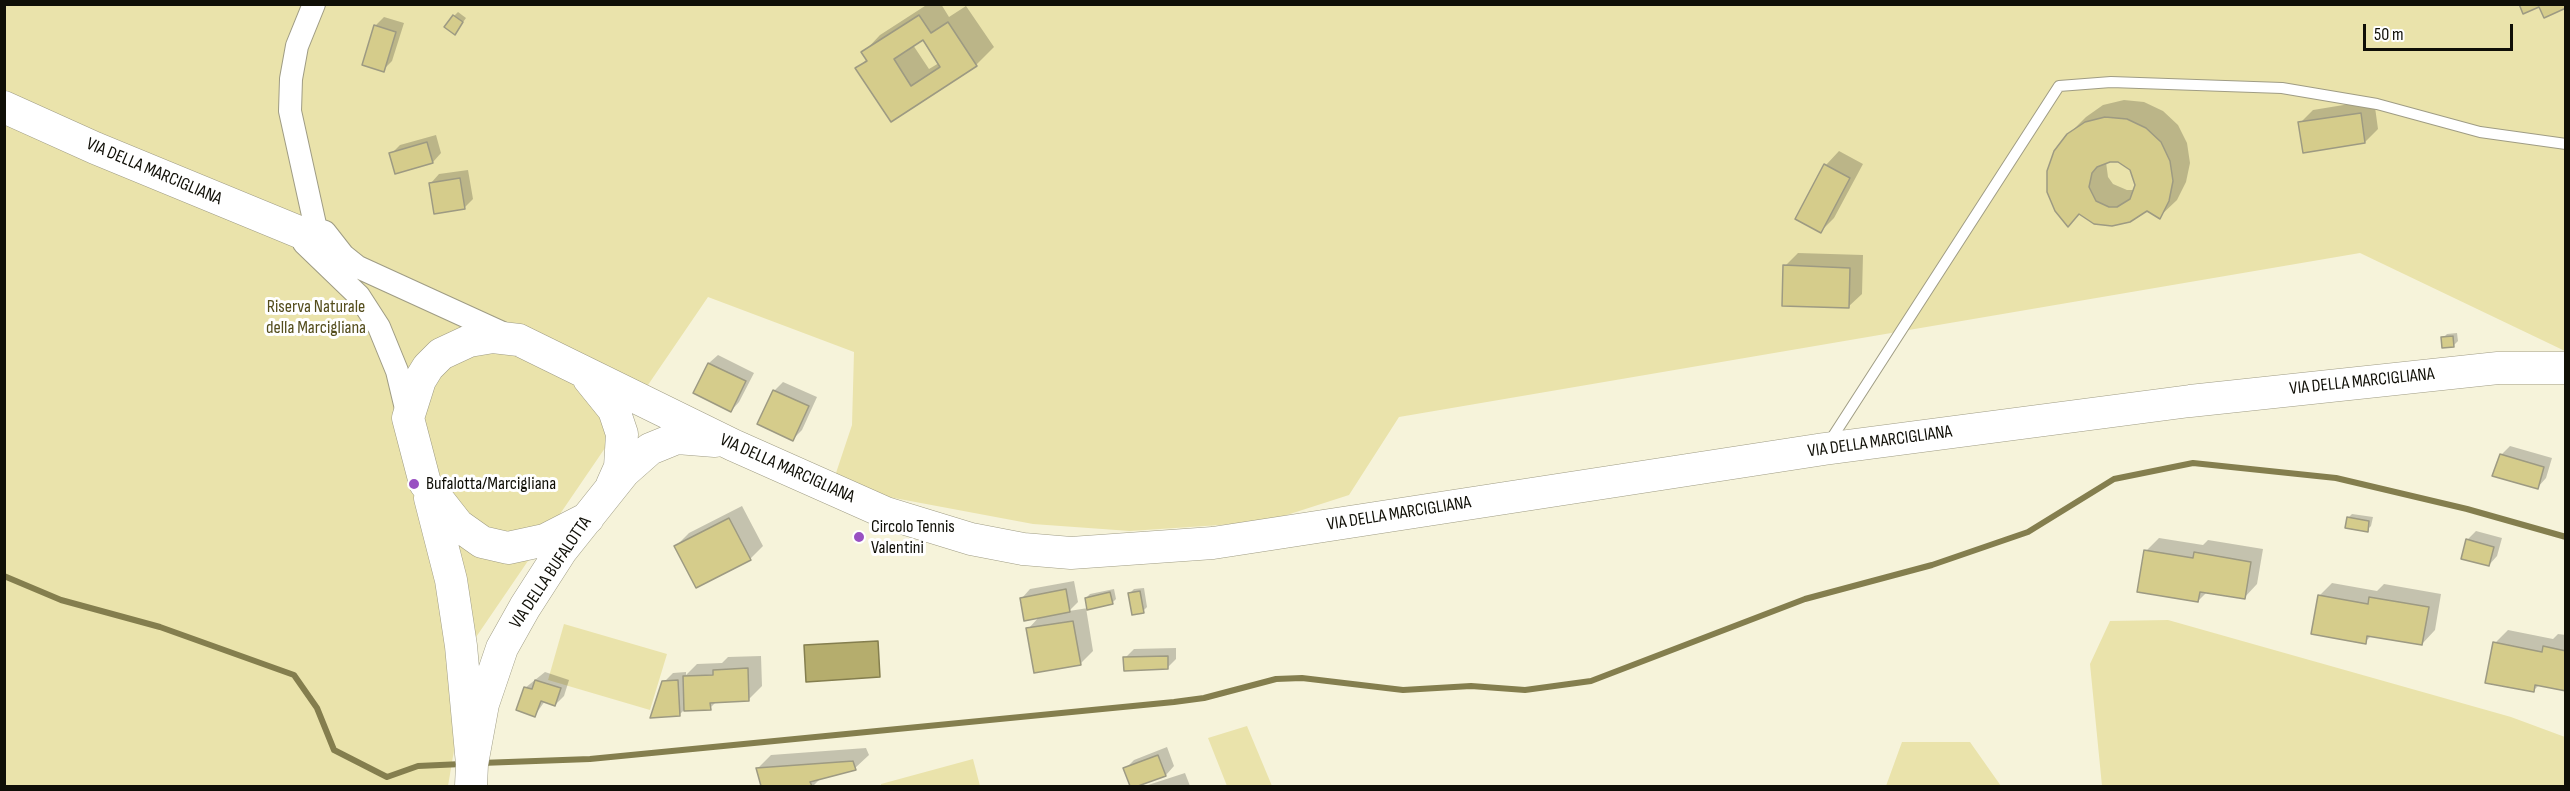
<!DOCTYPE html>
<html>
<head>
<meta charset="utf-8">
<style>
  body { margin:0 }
  #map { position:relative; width:2570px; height:791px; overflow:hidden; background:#f6f3da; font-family:"Sofia Sans Condensed",sans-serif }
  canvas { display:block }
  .frame { position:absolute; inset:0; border:6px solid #100f07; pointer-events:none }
  .scale { position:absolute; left:2363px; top:24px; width:150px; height:27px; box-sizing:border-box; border:3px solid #100f07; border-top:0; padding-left:8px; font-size:18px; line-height:21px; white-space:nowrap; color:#100f07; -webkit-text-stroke:4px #fff; paint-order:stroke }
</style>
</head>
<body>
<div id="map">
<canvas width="2570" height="791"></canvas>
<div class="frame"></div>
<div class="scale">50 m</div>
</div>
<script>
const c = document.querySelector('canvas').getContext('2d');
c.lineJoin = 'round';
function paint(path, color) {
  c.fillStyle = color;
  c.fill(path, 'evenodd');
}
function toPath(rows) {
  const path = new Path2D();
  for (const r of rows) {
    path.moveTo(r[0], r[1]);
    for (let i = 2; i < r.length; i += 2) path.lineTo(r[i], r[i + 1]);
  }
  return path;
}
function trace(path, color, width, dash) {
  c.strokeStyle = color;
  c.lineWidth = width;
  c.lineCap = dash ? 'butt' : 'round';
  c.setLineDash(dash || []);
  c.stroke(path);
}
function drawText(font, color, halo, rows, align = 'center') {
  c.font = font + ' "Sofia Sans Condensed",sans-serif';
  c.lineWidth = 6;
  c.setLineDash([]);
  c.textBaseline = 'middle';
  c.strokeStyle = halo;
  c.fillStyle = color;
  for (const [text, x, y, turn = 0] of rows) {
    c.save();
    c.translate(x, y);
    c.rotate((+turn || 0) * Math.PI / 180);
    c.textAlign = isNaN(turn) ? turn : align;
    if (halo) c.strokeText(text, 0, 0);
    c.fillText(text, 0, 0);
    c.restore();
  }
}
const green = toPath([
  [5,5,2565,5,2565,351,2360,253,1399,417,1349,495,1265,522,1130,531,1033,524,878,495,835,476,852,425,854,352,708,297,472,643,448,786,5,786],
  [2168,620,2511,717,2565,737,2565,786,2102,786,2090,664,2110,621],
  [564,624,667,654,650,710,548,680],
  [1247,726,1272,786,1227,786,1208,738],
  [1902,742,1970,742,2001,786,1886,786],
  [973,759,980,786,881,786,881,784]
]);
const water = toPath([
  [878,641,880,677,806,682,804,645,878,641]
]);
const shadow = toPath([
  [928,4,941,4,949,17,966,6,994,47,976,65,891,120,857,69,867,59,863,53,880,35],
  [923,38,939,63,929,69,913,45],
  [458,12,466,18,455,33,454,16],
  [384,17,404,23,392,61,383,70,375,26],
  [2124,100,2144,102,2163,111,2178,125,2187,143,2190,163,2186,182,2177,200,2159,217,2147,209,2094,222,2068,135,2086,117,2103,105],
  [2118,161,2131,169,2136,185,2134,190,2127,190,2113,184,2108,177,2106,162],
  [2374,100,2378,129,2365,142,2300,123,2313,110],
  [436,135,441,153,433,162,391,154,400,145],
  [1839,151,1863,164,1834,218,1821,231,1797,218,1826,165],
  [468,170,473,199,464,208,431,183,439,174],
  [1798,253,1863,255,1862,294,1848,307,1785,266],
  [2457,333,2458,341,2454,345,2443,338,2447,334],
  [718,355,754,373,739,402,731,411,695,392,709,363],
  [783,382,817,397,802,430,793,439,774,391],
  [2510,446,2552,458,2546,478,2538,487,2501,455],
  [742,506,763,546,750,559,676,546,689,533],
  [2352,514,2373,517,2371,526,2367,530,2348,518],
  [2476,531,2502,538,2497,556,2489,565,2467,540],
  [2159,538,2203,545,2208,540,2263,549,2257,584,2244,598,2207,592,2198,601,2146,551],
  [1074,581,1078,602,1069,611,1088,608,1086,598,1090,594,1114,589,1116,599,1112,603,1086,608,1093,651,1080,664,1028,629,1040,616,1022,598,1030,589],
  [2332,583,2377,591,2384,584,2441,594,2435,630,2422,644,2372,635,2365,642,2319,596],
  [1144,588,1147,607,1143,611,1130,593,1134,589],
  [2508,630,2553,639,2558,634,2566,635,2566,689,2540,684,2533,691,2495,643],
  [1176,648,1176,659,1167,668,1125,658,1134,649],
  [761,656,762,686,749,699,717,701,710,708,685,709,679,715,664,682,673,673,686,672,686,675,697,664,722,663,728,657],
  [545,672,569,680,564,696,555,705,545,701,535,715,525,688],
  [1167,747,1174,766,1166,775,1132,786,1125,769,1134,760],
  [866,748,869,755,855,768,822,777,813,786,763,786,758,768,771,755],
  [1185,773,1190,786,1145,786]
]);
const stream = toPath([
  [4,576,61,600,160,627,294,675,317,708,334,750,387,777,418,766,462,764],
  [481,763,590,759,1174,702,1204,698,1276,679,1302,678,1403,690,1471,686,1525,690,1591,681,1805,599,1932,565,2028,532,2114,479,2193,463,2336,478,2467,509,2566,537]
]);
const building = toPath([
  [2519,4,2566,4,2566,8,2544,18,2539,7,2523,14,2519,4],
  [453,15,463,22,455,35,444,27,453,15],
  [919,15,931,33,948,22,977,66,891,122,855,68,867,61,861,52,919,15],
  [923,40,940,67,911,86,894,59,923,40],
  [374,25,396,32,384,72,362,65,374,25],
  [2361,113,2365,143,2303,153,2298,122,2361,113],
  [2105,117,2127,119,2146,128,2161,142,2170,161,2173,181,2169,201,2160,219,2147,211,2130,222,2112,226,2094,224,2079,214,2068,227,2055,211,2047,192,2047,171,2054,151,2067,134,2085,122,2105,117],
  [2110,162,2118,162,2130,170,2135,185,2130,199,2117,207,2109,207,2096,201,2089,187,2092,173,2097,167,2110,162],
  [427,142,433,163,395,174,389,153,427,142],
  [1824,164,1850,178,1821,233,1795,219,1824,164],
  [460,178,465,209,434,214,429,183,460,178],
  [1783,265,1850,268,1849,308,1782,306,1783,265],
  [2453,336,2454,347,2442,348,2441,337,2453,336],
  [708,363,746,381,731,412,693,393,708,363],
  [773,390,809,406,793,441,757,424,773,390],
  [2500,454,2544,467,2538,489,2492,476,2500,454],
  [2347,517,2369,521,2368,532,2345,528,2347,517],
  [729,518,751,560,696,588,674,546,729,518],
  [2466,539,2494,547,2489,566,2461,559,2466,539],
  [2144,550,2193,558,2194,552,2251,562,2245,599,2200,592,2198,602,2137,592,2144,550],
  [1066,589,1070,612,1024,621,1020,598,1066,589],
  [1140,591,1144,613,1132,615,1128,593,1140,591],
  [1110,592,1113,604,1087,610,1085,598,1110,592],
  [2318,595,2368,604,2369,597,2429,607,2422,645,2367,636,2366,644,2311,634,2318,595],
  [1073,621,1081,665,1034,673,1026,628,1073,621],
  [2493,642,2542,652,2543,646,2566,651,2566,691,2535,685,2534,692,2485,683,2493,642],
  [1168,656,1168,669,1124,671,1123,657,1168,656],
  [748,668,749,701,710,703,711,710,684,711,683,676,713,675,713,670,748,668],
  [535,680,561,688,555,706,541,701,535,717,516,710,524,687,532,689,535,680],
  [678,680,680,716,650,718,662,681,678,680],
  [1158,755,1166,776,1138,786,1130,786,1123,768,1158,755],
  [853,761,856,770,810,782,812,786,761,786,756,768,853,761]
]);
const lane = toPath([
  [1828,444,2059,86,2111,82,2282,88,2377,104,2480,132,2566,144]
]);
const street = toPath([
  [314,4,297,46,291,79,290,111,316,229],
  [408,417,397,371,379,327,359,296,304,243,303,237,306,231,316,229,325,232,343,255,358,267,509,336]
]);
const secondary = toPath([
  [4,107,95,148,304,234],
  [589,379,614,410,622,434,620,467,612,485],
  [430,498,451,580,461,646,472,764,471,786],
  [588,518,545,540,508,548,482,542,458,525,425,483,408,418,420,380,428,367,441,354,469,341,493,337,519,340,733,445,886,513,971,539,1023,549,1071,553,1213,543,1824,449,2190,401,2498,368,2566,368],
  [472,764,483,704,502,648,525,607,561,551,624,472,650,449,677,438,715,441]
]);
const markers = [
  [414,484,6,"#9950c2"],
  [859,537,6,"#9950c2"]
];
const streetNames = [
  ["VIA DELLA MARCIGLIANA",154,172,23],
  ["VIA DELLA MARCIGLIANA",2362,382,-6],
  ["VIA DELLA MARCIGLIANA",1880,442,-8],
  ["VIA DELLA MARCIGLIANA",787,469,24],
  ["VIA DELLA MARCIGLIANA",1399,514,-9],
  ["VIA DELLA BUFALOTTA",551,573,-56]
];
const parkNames = [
  ["Riserva Naturale",316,307],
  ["della Marcigliana",316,328]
];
const poiNames = [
  ["Bufalotta/Marcigliana",426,484],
  ["Circolo Tennis",871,527],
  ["Valentini",871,548]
];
paint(green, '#eae3ab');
paint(water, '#b5ad6d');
trace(water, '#847e4e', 1.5);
paint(shadow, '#0003');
trace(stream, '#847e4e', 6);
paint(building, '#d5cc8b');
trace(building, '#9d9a82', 1.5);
trace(lane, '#9f9c84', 12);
trace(street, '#9f9c84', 24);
trace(secondary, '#9f9c84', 33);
trace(lane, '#fff', 10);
trace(street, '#fff', 22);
trace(secondary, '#fff', 32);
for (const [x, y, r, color] of markers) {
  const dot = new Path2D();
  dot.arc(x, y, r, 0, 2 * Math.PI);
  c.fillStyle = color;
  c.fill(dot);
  trace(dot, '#fff', 2);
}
drawText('18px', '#100f07', '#fff', streetNames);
drawText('18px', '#544d1c', '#fff', parkNames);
drawText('18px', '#100f07', '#fff', poiNames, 'left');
</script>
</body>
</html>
